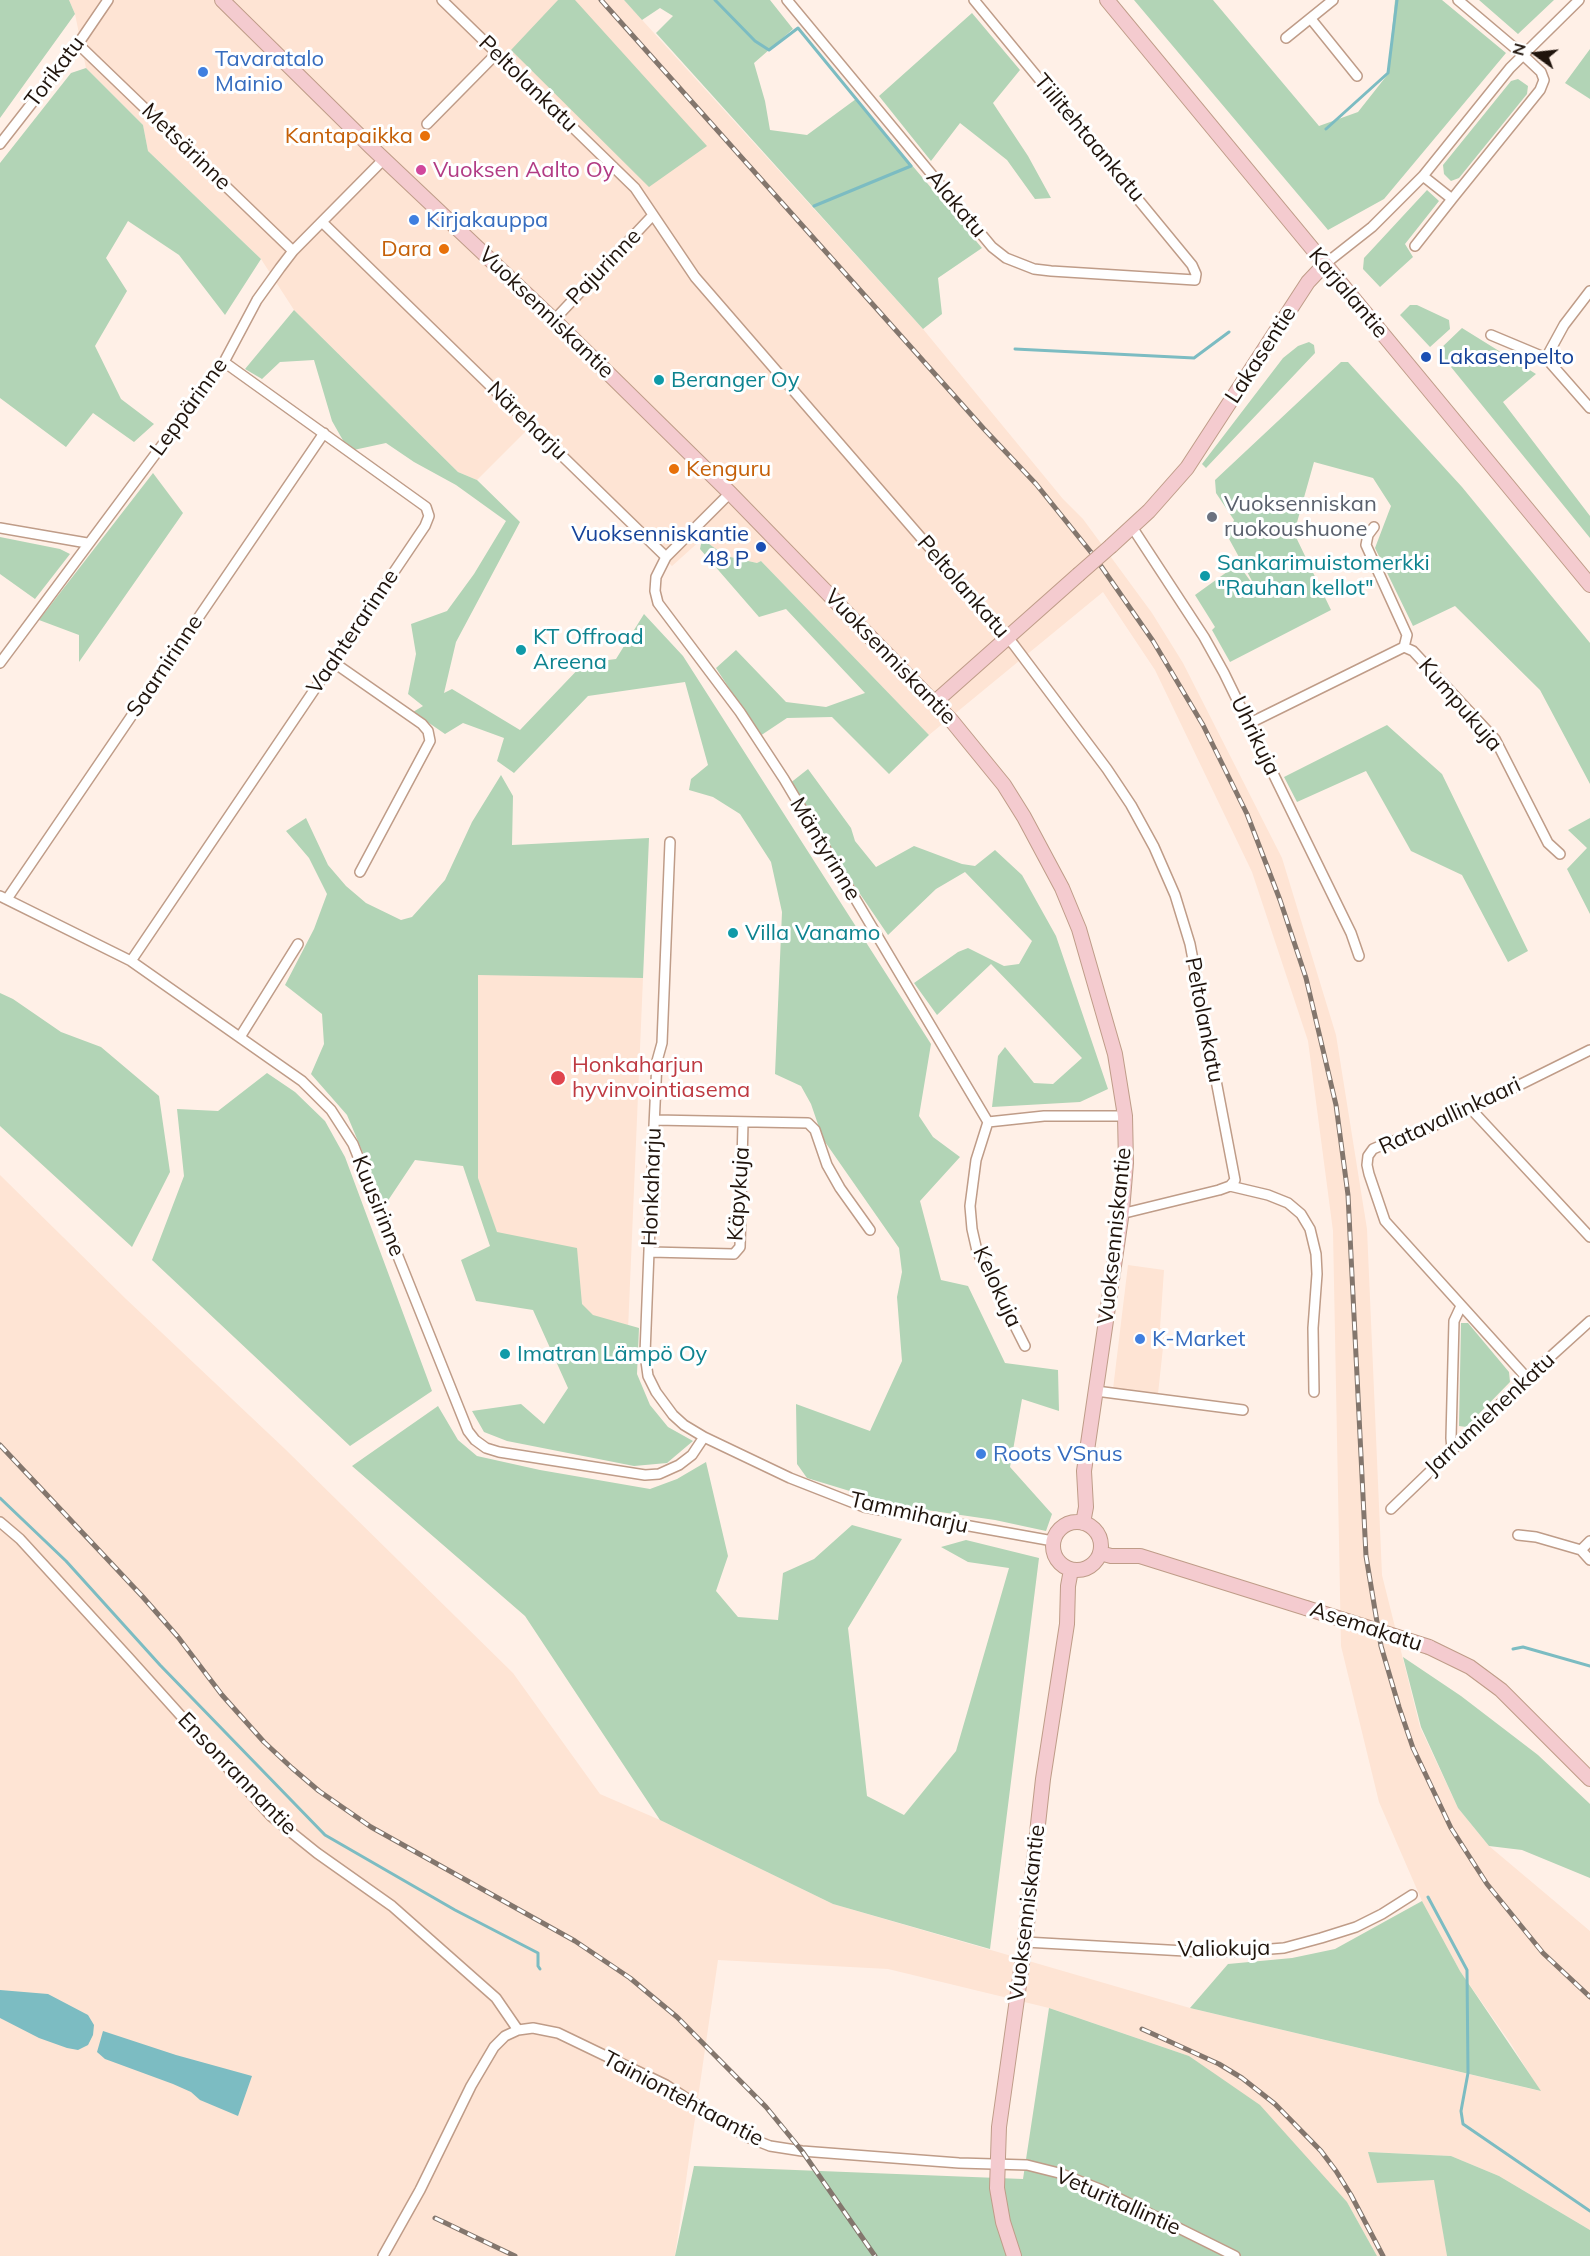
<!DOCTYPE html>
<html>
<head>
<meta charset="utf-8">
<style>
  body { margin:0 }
  #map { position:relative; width:1590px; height:2256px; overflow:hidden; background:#fff0e7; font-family:Mulish,sans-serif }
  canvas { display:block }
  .north { position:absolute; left:1506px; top:24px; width:60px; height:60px; -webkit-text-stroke:4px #fff; paint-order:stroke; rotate:285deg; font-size:16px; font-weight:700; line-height:24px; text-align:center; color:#20140c }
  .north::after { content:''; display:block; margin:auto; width:21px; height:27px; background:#20140c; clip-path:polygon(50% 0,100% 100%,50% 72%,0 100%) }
</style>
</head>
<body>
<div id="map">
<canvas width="1590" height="2256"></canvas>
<div class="north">N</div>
</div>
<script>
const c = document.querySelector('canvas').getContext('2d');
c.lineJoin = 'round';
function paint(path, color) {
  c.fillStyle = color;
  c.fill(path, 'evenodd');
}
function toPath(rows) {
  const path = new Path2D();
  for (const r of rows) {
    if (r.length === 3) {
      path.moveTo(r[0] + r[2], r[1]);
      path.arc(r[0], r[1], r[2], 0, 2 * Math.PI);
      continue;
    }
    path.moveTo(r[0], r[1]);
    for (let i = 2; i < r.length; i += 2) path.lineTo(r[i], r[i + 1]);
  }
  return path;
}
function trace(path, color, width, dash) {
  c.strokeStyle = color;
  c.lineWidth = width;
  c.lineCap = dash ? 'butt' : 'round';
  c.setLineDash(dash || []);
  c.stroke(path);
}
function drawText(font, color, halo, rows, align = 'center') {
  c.font = font + ' Mulish,sans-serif';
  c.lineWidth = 6;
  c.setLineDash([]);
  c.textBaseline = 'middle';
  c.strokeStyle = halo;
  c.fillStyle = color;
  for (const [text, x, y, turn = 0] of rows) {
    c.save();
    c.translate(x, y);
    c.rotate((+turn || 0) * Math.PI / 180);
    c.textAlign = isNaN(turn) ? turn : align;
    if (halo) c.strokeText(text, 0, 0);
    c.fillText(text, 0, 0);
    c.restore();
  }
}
const built = toPath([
  [69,0,624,0,923,329,1063,499,1083,519,1152,613,1183,663,1282,858,1336,1035,1367,1229,1382,1575,1420,1727,1458,1808,1489,1846,1590,1931,1590,2230,1499,2176,1451,2156,1369,2152,1377,2183,1435,2179,1447,2256,1377,2256,1347,2202,1189,2056,1049,2008,888,1969,718,1960,675,2256,0,2256,0,1175,126,1299,285,1449,513,1673,600,1794,660,1820,833,1904,1190,2008,1540,2091,1511,2044,1460,1971,1422,1901,1379,1802,1341,1646,1333,1231,1308,1041,1252,872,1155,670,1103,592,929,735,761,561,757,563,726,556,702,539,672,566,529,428,477,480,458,472,294,310,261,259,148,151,143,125,86,68,75,14],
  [478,974,643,978,628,1330,555,1319,497,1233,478,1179],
  [1128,1265,1164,1270,1160,1328,1165,1329,1158,1394,1113,1389]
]);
const green = toPath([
  [0,0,69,0,75,14,0,118],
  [558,0,575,0,707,146,649,187,511,50],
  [624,0,770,0,793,29,754,63,765,101,770,130,807,135,856,99,982,248,938,278,942,314,923,329,656,33,673,16,660,8,642,20],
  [1134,0,1213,0,1319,126,1358,112,1388,74,1395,0,1442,0,1506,53,1384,199,1328,230],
  [1479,0,1554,0,1518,34],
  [972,13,1020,70,993,103,1028,156,1051,198,1035,199,1007,160,960,123,931,161,879,96],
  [1590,49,1590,99,1565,83],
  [86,68,143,125,148,151,261,259,225,315,179,255,128,221,106,258,127,291,95,346,121,399,154,424,134,442,93,413,66,447,0,398,0,163,71,73],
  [1518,79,1528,86,1527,94,1459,178,1451,181,1444,174,1443,165,1511,81],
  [1427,190,1439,201,1405,244,1413,257,1380,287,1363,269,1364,258],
  [1410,305,1417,305,1449,320,1450,329,1430,347,1400,315],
  [294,310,458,472,477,480,520,522,456,642,444,693,452,689,520,730,584,663,616,659,644,614,683,656,931,1044,919,1116,933,1137,960,1157,920,1201,941,1280,968,1286,1005,1363,1058,1370,1059,1411,1022,1399,1010,1467,1052,1514,1046,1531,995,1520,899,1506,807,1478,797,1464,796,1404,870,1431,902,1361,897,1297,902,1272,899,1248,823,1139,811,1104,801,1086,775,1074,782,912,771,862,740,814,713,797,689,790,691,779,708,765,685,682,588,696,514,773,497,761,504,738,463,723,445,734,413,712,423,706,408,694,416,654,411,624,447,611,474,574,506,521,456,485,414,462,386,443,349,451,332,421,314,360,280,362,262,379,245,369],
  [1462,328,1536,374,1503,402,1590,516,1590,538,1438,351],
  [1309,342,1314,345,1315,353,1206,468,1202,464,1283,358,1298,346],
  [1341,362,1348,362,1462,487,1590,643,1590,784,1540,690,1455,606,1413,626,1375,548,1391,506,1373,478,1314,462,1294,533,1331,610,1230,662,1212,630,1215,627,1195,595,1238,564,1257,590,1228,537,1234,520,1216,493,1215,480],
  [153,473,183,513,79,662,79,635,39,620],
  [0,537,60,549,70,554,35,599,0,574],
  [702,539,726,556,757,563,761,561,929,735,889,774,832,717,787,718,760,736,716,668,736,650,786,702,826,707,865,693,786,609,759,617,700,549],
  [1387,725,1442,774,1528,951,1508,962,1462,875,1411,851,1366,771,1297,802,1284,777],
  [808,769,851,828,855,841,876,867,914,846,962,864,975,866,995,850,1022,875,1056,936,1108,1089,1080,1102,992,1107,998,1056,1005,1047,1034,1083,1053,1084,1082,1058,991,964,937,1015,914,983,958,952,968,948,1004,966,1019,964,1032,941,965,872,936,889,888,935,841,866,789,784],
  [501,775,513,796,512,845,649,838,643,978,478,975,478,1178,497,1232,577,1248,582,1304,593,1315,639,1328,637,1374,650,1405,668,1427,693,1441,667,1463,634,1466,507,1441,484,1432,472,1411,521,1404,544,1424,568,1388,533,1310,476,1301,461,1260,490,1246,463,1166,415,1160,385,1205,347,1115,311,1074,324,1044,322,1014,285,985,314,929,327,894,309,858,286,831,306,818,328,865,346,886,366,903,401,920,412,917,445,880,472,822],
  [1590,818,1590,914,1567,869,1587,848,1568,830],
  [0,993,13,999,61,1032,101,1047,159,1096,170,1172,132,1247,0,1126],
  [267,1073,295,1092,325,1121,345,1157,432,1391,350,1446,152,1260,184,1176,177,1109,218,1111],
  [1461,1323,1468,1323,1509,1372,1510,1382,1466,1427,1459,1426],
  [438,1406,458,1440,477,1456,540,1470,650,1489,677,1479,706,1462,728,1556,716,1591,738,1617,778,1620,783,1573,814,1559,852,1525,902,1539,848,1628,867,1796,904,1815,956,1751,1009,1568,968,1562,941,1547,966,1540,1039,1558,990,1949,833,1904,660,1820,525,1616,352,1466],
  [1403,1657,1461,1696,1538,1755,1590,1804,1590,1878,1522,1850,1489,1846,1458,1808,1421,1727],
  [1422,1901,1460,1971,1541,2091,1190,2008,1228,1964,1292,1958,1335,1949],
  [1049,2008,1189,2056,1260,2105,1347,2202,1377,2256,675,2256,694,2166,1023,2179],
  [1368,2152,1451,2156,1499,2176,1590,2230,1590,2256,1447,2256,1434,2180,1377,2183]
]);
const water = toPath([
  [0,1990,48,1994,88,2015,94,2025,93,2035,88,2045,78,2050,67,2048,39,2038,0,2018],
  [103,2031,176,2055,252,2076,238,2116,200,2100,191,2092,173,2084,105,2059,97,2052]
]);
const stream = toPath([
  [715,0,755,41,769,50,798,28,911,166,814,206],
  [1326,129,1388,73,1397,0],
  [1015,349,1194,358,1229,332],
  [0,1498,66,1561,160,1665,325,1835,455,1910,538,1953,538,1966,540,1969],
  [1513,1649,1523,1647,1590,1666],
  [1428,1897,1467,1970,1468,2073,1461,2111,1463,2124,1590,2211]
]);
const street = toPath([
  [442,0,635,188,695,277,1014,645,1107,769,1131,805,1154,847,1175,895,1190,944,1235,1180,1230,1186,1219,1190,1129,1212,1122,1211],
  [787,0,992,247,1006,258,1034,269,1051,271,1195,280,1196,274,1192,265,974,0],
  [1311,19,1357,76],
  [1286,38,1333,0],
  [78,44,293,251],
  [427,124,496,54],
  [0,144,78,44,108,0],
  [1423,176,1452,199,1540,90,1544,80,1541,72,1523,55,1458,0],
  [322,222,666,557,730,493],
  [1415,246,1452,199],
  [1325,264,1372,227,1423,176,1510,68,1579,0],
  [554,320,653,215],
  [1491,335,1546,358,1590,408],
  [1546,358,1564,325,1590,291],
  [1132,527,1204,637,1224,673,1351,933,1359,956],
  [1374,527,1368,535,1366,545,1407,635,1404,647],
  [0,528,87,543],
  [666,557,656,577,655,591,658,603,740,712,784,779,988,1122],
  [333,662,422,724,428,731,430,741,360,872],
  [0,663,224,362,257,300,280,268,293,251,384,159],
  [1250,723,1404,647,1413,651,1495,739,1548,843,1560,854],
  [670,842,662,1043,657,1061,653,1148,645,1354,648,1376,656,1392,673,1415,684,1425,704,1437,790,1478,864,1507,1053,1541],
  [0,896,131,961,302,1081,331,1110,353,1144,468,1431,475,1440,486,1448,499,1452,645,1475,659,1474,679,1465,692,1455,704,1437],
  [7,899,324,433],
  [131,961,425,526,429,516,426,507,224,362],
  [240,1037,298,944],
  [1471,1109,1590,1237],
  [655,1120,808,1123,815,1130,827,1165,840,1188,870,1230],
  [988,1122,976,1160,970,1206,972,1229,977,1251,1025,1346],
  [988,1122,1044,1116,1125,1116],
  [1230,1186,1268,1195,1288,1203,1301,1214,1310,1229,1316,1254,1317,1274,1313,1328,1314,1392],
  [650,1252,734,1254,740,1247,743,1122],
  [1527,1378,1385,1221,1369,1174,1367,1165,1368,1156,1373,1149,1380,1146,1431,1127,1471,1109,1590,1050],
  [1096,1391,1243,1410],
  [1452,1449,1451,1438,1454,1321,1461,1306],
  [1391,1509,1527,1378,1590,1321],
  [0,1522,20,1539,129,1658,271,1816,317,1853,392,1906,496,1998,518,2030],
  [1518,1535,1536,1537,1581,1550,1590,1560],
  [1581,1550,1590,1541],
  [1025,1942,1203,1952,1244,1951,1284,1948,1321,1938,1356,1927,1382,1914,1412,1895],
  [383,2256,420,2190,471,2086,494,2047,505,2036,518,2030,533,2028,558,2033,666,2085,747,2137,770,2146,802,2151,959,2163,1027,2165,1059,2173,1102,2190,1235,2256]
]);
const secondary = toPath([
  [222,0,371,147,554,320,730,493,951,720,1004,785,1024,817,1062,888,1079,929,1115,1054,1125,1116,1126,1163,1122,1211,1084,1471,1086,1507,1083,1523],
  [1107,0,1590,585],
  [1111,546,1149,511,1187,468,1308,282,1325,264],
  [935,702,1078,575],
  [1077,1546,24],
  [1100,1553,1111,1556,1140,1556,1306,1608],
  [1429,1647,1470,1667,1501,1690,1590,1779],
  [1014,2256,1003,2222,997,2188,999,2127,1025,1942,1043,1779,1067,1624,1068,1586,1071,1570]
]);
const rail = toPath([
  [601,0,984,429,1036,484,1094,556,1153,641,1203,725,1247,814,1280,900,1306,978,1336,1105,1348,1195,1366,1556,1381,1646,1399,1707,1413,1748,1451,1828,1487,1884,1543,1953,1590,1997],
  [0,1445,142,1596,178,1637,222,1695,264,1742,292,1768,319,1791,371,1827,575,1941,630,1978,677,2017,766,2107,802,2151,875,2256],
  [1142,2029,1219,2064,1242,2078,1275,2104,1321,2151,1336,2171,1351,2195,1383,2256],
  [435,2218,515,2256]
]);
const secondaryBridge = toPath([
  [1078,575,1111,546],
  [1306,1608,1429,1647]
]);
const markers = [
  [203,72,6,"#3f7fe0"],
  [425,136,6,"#e8710a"],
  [421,170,6,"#d1479c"],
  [414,220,6,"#3f7fe0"],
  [444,249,6,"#e8710a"],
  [1426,357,6,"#1a4fb4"],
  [659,380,6,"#0f9aa8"],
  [674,469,6,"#e8710a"],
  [1212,517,6,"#6b7280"],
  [761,547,6,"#1a4fb4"],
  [1205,576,6,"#0f9aa8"],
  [521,650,6,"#0f9aa8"],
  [733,933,6,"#0f9aa8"],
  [558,1078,8,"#e0444e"],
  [1140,1339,6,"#3f7fe0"],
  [505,1354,6,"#0f9aa8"],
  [981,1454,6,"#3f7fe0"]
];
const shopNames = [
  ["Tavaratalo",215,59],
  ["Mainio",215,84],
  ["Kirjakauppa",426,220],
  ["K-Market",1152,1339],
  ["Roots VSnus",993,1454]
];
const streetNames = [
  ["Torikatu",55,72,-53],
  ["Peltolankatu",528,84,44],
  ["Tiilitehtaankatu",1089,138,50],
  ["Metsärinne",186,147,44],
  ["Alakatu",956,204,50],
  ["Pajurinne",604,267,-46],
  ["Karjalantie",1348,293,50],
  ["Vuoksenniskantie",546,313,44],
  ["Lakasentie",1261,355,-57],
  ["Leppärinne",189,407,-54],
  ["Näreharju",527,421,44],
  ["Peltolankatu",963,587,49],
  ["Vaahterarinne",353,632,-56],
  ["Vuoksenniskantie",890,657,46],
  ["Saarnirinne",165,666,-56],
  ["Kumpukuja",1460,705,49],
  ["Uhrikuja",1255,736,64],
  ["Mäntyrinne",825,849,59],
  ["Peltolankatu",1204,1020,79],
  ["Ratavallinkaari",1450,1116,-25],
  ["Honkaharju",652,1187,-88],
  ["Käpykuja",739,1194,-86],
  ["Kuusirinne",378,1206,68],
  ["Vuoksenniskantie",1115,1236,-84],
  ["Kelokuja",997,1287,65],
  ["Jarrumiehenkatu",1490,1414,-43],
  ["Tammiharju",909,1513,13],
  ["Asemakatu",1366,1627,18],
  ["Ensonrannantie",237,1774,46],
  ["Vuoksenniskantie",1027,1913,-83],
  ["Valiokuja",1224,1949,-1],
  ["Tainiontehtaantie",683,2099,28],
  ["Veturitallintie",1118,2202,24]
];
const foodNames = [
  ["Kantapaikka",413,136],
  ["Dara",432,249],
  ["Kenguru",686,469,"left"]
];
const hotelNames = [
  ["Vuoksen Aalto Oy",433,170]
];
const transitNames = [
  ["Lakasenpelto",1438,357],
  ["Vuoksenniskantie",749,534,"right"],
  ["48 P",749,559,"right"]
];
const cultureNames = [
  ["Beranger Oy",671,380],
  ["Sankarimuistomerkki",1217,563],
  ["\"Rauhan kellot\"",1217,588],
  ["KT Offroad",533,637],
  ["Areena",533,662],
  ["Villa Vanamo",745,933],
  ["Imatran Lämpö Oy",517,1354]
];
const worshipNames = [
  ["Vuoksenniskan",1224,504],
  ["ruokoushuone",1224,529]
];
const healthNames = [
  ["Honkaharjun",572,1065],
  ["hyvinvointiasema",572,1090]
];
paint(built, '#fee4d4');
paint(green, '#b2d4b6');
paint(water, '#7cbcc2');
trace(stream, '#7cbcc2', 3);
trace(street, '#bf9c88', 12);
trace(secondary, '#bf9c88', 16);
trace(street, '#fff', 9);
trace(secondary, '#f4cbcf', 14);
trace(rail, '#83766d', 5);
trace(rail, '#fff', 3, [9]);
trace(secondaryBridge, '#bf9c88', 16, []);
trace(secondaryBridge, '#f4cbcf', 14);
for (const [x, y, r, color] of markers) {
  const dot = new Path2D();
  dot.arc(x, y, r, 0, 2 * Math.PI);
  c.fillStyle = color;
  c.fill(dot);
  trace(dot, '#fff', 2);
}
drawText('22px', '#366cbe', '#fff', shopNames, 'left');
drawText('22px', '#20140c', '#fff', streetNames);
drawText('22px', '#c56008', '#fff', foodNames, 'right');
drawText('22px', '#b23c85', '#fff', hotelNames, 'left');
drawText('22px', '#164399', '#fff', transitNames, 'left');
drawText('22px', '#0d838f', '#fff', cultureNames, 'left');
drawText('22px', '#5b616d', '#fff', worshipNames, 'left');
drawText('22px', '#be3a42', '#fff', healthNames, 'left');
</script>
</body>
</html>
